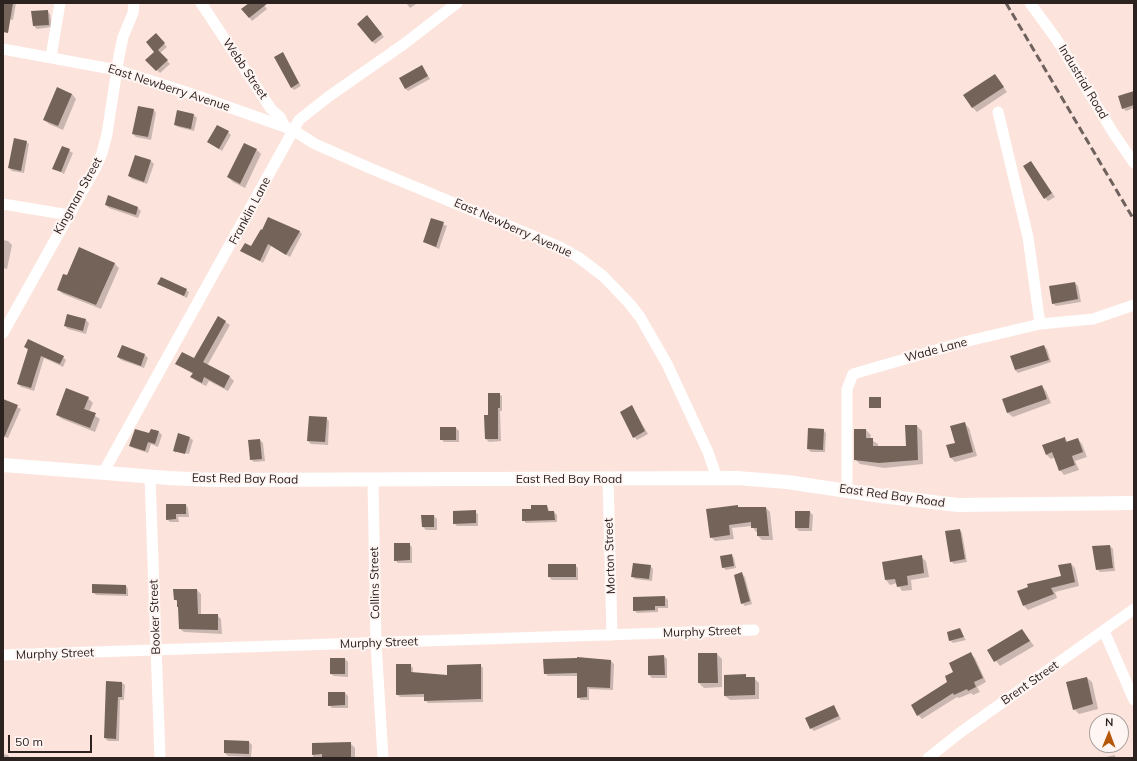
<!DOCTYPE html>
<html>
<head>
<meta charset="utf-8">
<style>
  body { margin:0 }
  #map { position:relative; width:1137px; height:761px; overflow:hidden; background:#fce4dc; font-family:Mulish,sans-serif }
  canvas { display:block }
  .frame { position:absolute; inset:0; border:4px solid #2c2320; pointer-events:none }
  .north { position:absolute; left:1089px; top:713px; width:40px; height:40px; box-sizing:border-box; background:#fff5f2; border:1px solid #aba19e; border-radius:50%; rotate:1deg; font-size:11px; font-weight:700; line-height:16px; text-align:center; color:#2c2320 }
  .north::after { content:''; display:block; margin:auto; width:14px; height:18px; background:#b55608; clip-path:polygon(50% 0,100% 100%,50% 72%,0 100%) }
  .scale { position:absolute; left:8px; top:735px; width:84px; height:18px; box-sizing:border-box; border:2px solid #2c2320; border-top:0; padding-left:5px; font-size:12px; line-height:14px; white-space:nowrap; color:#2c2320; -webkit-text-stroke:3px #fff5f2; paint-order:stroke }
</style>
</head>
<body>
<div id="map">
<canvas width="1137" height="761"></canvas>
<div class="frame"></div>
<div class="north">N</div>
<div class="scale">50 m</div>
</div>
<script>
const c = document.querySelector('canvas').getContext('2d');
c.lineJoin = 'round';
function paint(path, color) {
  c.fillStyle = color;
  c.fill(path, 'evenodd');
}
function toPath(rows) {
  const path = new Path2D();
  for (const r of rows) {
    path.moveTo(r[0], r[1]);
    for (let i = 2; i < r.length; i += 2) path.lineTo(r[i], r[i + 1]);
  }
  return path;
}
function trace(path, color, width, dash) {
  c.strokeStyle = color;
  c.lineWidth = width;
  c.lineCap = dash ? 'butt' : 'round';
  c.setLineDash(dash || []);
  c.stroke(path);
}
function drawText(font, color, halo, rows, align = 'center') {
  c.font = font + ' Mulish,sans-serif';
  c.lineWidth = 4;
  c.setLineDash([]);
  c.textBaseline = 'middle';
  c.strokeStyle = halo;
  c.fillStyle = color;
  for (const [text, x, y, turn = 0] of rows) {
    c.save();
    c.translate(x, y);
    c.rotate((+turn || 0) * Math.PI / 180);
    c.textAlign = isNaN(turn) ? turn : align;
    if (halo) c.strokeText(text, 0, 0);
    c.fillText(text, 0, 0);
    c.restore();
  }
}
const shadow = toPath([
  [3,3,16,3,13,20,3,18],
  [250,3,262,3,267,9,252,21,243,9],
  [406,3,416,3,416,4,410,8],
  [47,11,50,14,52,27,37,29,34,26,32,12],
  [370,19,384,37,375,44,372,41],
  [156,35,167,47,160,53,170,64,160,73,147,60,156,52],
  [283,54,301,86,294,90,291,87],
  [422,66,430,79,408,91,405,88],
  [995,75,1007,92,977,112,972,107],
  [58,88,72,94,76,99,63,130,49,124,44,119],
  [1134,92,1134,108,1126,111,1123,108],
  [154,110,156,113,151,140,136,137,133,134],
  [194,115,197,118,194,131,178,127,175,124],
  [228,132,231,135,222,151,208,142],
  [26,142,29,144,24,173,12,171,9,168],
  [63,147,73,153,64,174,54,168],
  [257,150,261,154,245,188,233,182,228,177],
  [151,161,154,164,147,184,132,179,129,176],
  [1033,165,1055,197,1048,201,1045,198],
  [109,197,138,208,141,211,138,218,109,208,106,205],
  [432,219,447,226,439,249,424,242],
  [299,231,302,234,290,257,271,246,263,263,242,251],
  [3,240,8,241,12,245,7,269,3,268],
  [114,263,119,268,101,309,63,294,58,289,67,277],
  [1075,283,1078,286,1081,302,1056,306,1053,303,1050,287],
  [158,284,186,290,189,292,187,298],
  [218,317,230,325,207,366,230,377,234,381,228,391,209,381,206,386,196,381,192,377,193,374,177,364,195,359],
  [86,320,89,323,86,334,68,329,65,326],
  [1044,346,1047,349,1051,362,1018,373,1015,370],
  [25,347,63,357,66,360,63,367,44,358,34,391,21,387,18,384,28,350],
  [145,355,148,358,144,368,121,360,118,357],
  [1042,386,1046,391,1051,403,1013,417,1008,413,1003,400],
  [499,394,502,396,502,411,500,411,501,441,489,442,486,439,489,416],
  [88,398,93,403,89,412,100,419,95,432,62,419,57,415],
  [5,401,21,409,8,438,3,436,3,405],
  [632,407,648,434,637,440,634,437],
  [326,418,329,421,328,445,311,444,308,441],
  [965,424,969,428,977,456,955,462,950,457],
  [917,426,922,431,923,464,884,468,860,464,855,459,866,430,871,435,870,439,878,444,878,447,907,447],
  [456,428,459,431,459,442,444,442,441,439],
  [823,430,826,433,825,452,811,452,808,449],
  [159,432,162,435,158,447,151,444,148,453,133,448,130,446],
  [190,438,193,440,189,454,176,451,176,453,174,451],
  [1064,438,1069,443,1078,439,1082,444,1087,457,1075,461,1079,470,1064,475,1060,470,1055,457,1051,459,1046,454],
  [260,440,263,443,265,461,254,462,251,459],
  [186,505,188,508,189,517,178,517,179,522,170,522,167,519],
  [547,506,550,512,554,512,557,515,557,522,526,523,523,520,532,510],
  [737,506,739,508,766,508,770,512,773,540,762,540,758,536,758,532,756,532,752,526,732,528,734,539,715,541,711,537],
  [475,512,478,514,478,526,457,526,454,523],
  [810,512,813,515,812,531,799,531,796,528],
  [423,516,434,516,437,519,437,530,426,530,423,527],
  [960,530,962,533,967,562,954,564,951,561],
  [409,544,412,547,412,563,398,563,395,560],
  [1110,546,1113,549,1115,571,1100,572,1097,569],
  [731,555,734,558,736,568,726,570,723,567],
  [921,557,926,561,929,577,911,580,912,590,902,591,897,583,890,585,886,580],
  [1071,564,1075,568,1079,586,1055,592,1057,598,1028,610,1024,606,1062,576],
  [575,565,578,568,578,580,552,580,549,577],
  [650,566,653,569,652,581,635,579,632,576],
  [742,574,745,577,752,604,745,606,742,603],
  [126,586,128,589,128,596,96,595,93,592],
  [197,590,201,594,201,615,217,615,221,619,222,634,184,632,180,629,178,603,175,599],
  [665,597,668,600,668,608,658,608,658,612,637,613,634,610],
  [959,630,966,640,953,643,950,640],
  [1022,630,1034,646,1000,666,988,650],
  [717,654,722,659,722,687,704,688,699,683],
  [971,654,975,658,986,682,977,687,980,692,973,695,971,693,959,698,957,697,922,719,918,715,949,682],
  [664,656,667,659,667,678,652,678,649,675],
  [586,658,589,660,611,661,614,664,613,690,589,689,589,700,581,700,578,697,578,676,548,676,545,673,544,660],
  [345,659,348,662,348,677,334,676,331,674],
  [410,665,413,668,413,673,448,676,480,665,483,668,483,702,428,703,425,700,425,697,400,697,397,694],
  [745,676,748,678,754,678,759,683,759,699,730,700,725,696],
  [1087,678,1092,682,1098,709,1079,714,1074,709],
  [122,683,125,685,124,700,120,700,119,741,108,741,105,738],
  [345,693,348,696,348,708,332,708,329,705],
  [834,707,841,719,814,731,811,728],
  [249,742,252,745,251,757,228,756,225,753],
  [350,743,355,748,355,758,313,758,313,744],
  [3,754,8,755,10,758,3,758],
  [1114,755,1117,758,1102,758]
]);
const building = toPath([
  [3,3,13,3,8,33,3,32],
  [249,3,268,3,249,18,241,9],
  [48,10,49,25,33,26,31,11],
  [367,15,382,34,372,42,357,24],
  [156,33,165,43,158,50,168,60,156,71,145,60,154,52,146,42],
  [283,52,299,83,291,88,274,57],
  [422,65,428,76,405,89,399,78],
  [995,74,1004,87,972,108,963,95],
  [57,87,72,94,58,126,43,120],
  [1134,91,1134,105,1122,109,1118,96],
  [138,106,154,109,148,137,132,134],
  [177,110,194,114,191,129,174,125],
  [217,125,229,131,219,149,207,142],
  [14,138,27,141,21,171,8,168],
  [244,143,257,149,240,184,227,177],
  [62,146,70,149,61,172,52,169],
  [135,155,151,160,144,182,128,176],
  [1031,161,1052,193,1044,199,1023,166],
  [108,195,138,207,136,215,105,205],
  [268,217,300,231,286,255,268,244,260,261,240,251,245,243,251,246,261,229,262,230],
  [431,218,444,222,436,247,423,242],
  [79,247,115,263,96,305,57,290,63,274,67,275],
  [161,277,187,289,184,296,157,284],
  [1075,282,1078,299,1052,304,1049,286],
  [67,314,86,319,83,331,64,326],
  [218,316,226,321,203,362,230,376,224,388,204,377,202,383,190,377,193,373,175,364,182,352,194,358],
  [28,339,64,356,60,364,41,356,31,388,17,384,28,349,24,347],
  [122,345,145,354,141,366,117,357],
  [1044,345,1049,360,1015,370,1010,356],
  [1042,385,1047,399,1007,413,1002,399],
  [66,388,89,397,84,409,96,413,90,428,56,415],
  [488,393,500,393,500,408,498,408,498,439,485,439,484,415,488,415],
  [869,397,881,397,881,408,869,408],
  [3,399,18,405,3,440],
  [632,405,645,431,633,438,620,412],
  [309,416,327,417,325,442,307,441],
  [965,422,973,452,950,458,946,445,955,443,950,426],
  [905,425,917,425,918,460,879,463,854,460,854,429,866,429,866,438,873,438,873,446,906,446],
  [440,427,456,427,456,440,440,440],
  [808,428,824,429,823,450,807,449],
  [135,429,149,433,151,429,159,431,155,444,148,442,145,451,129,446],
  [178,433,190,437,185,454,173,451],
  [1065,437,1066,442,1078,438,1083,452,1072,456,1075,465,1059,471,1052,452,1046,455,1042,445],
  [260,439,262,459,250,460,248,440],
  [166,504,186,504,186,514,176,514,176,519,166,520],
  [531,505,547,505,548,511,554,511,555,520,522,521,522,509,531,509],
  [738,505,738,507,766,507,769,536,757,536,757,528,751,528,751,522,729,525,730,535,710,538,706,509],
  [476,510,476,523,453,524,453,511],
  [795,511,810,511,809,528,795,528],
  [421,515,434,515,434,527,422,527],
  [960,529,965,559,950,562,945,531],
  [394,543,410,543,410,560,394,561],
  [1110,545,1113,568,1096,570,1092,546],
  [732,554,734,566,722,568,720,556],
  [922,555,924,573,907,576,908,585,897,587,895,579,885,580,882,562],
  [633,563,651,565,649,579,631,577],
  [1071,563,1075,582,1051,588,1054,594,1023,606,1017,591,1028,587,1027,584,1061,576,1058,565],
  [548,564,576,564,576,577,548,577],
  [742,572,750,601,741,604,734,575],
  [92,584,126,585,126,594,92,593],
  [173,589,197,589,198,614,218,614,218,630,179,629,178,607,177,607,177,600,174,600],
  [665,596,665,606,655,606,655,610,633,611,633,597],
  [960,628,964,637,949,641,947,632],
  [1022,629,1030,641,994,662,987,650],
  [971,652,983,678,974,682,976,687,968,691,967,689,954,695,953,693,917,716,911,705,947,682,945,676,953,672,949,663],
  [698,653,717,653,718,683,698,683],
  [664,655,665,675,648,675,648,656],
  [577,657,611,660,610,688,587,687,587,697,577,698,577,673,544,674,543,659,577,658],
  [330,658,345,658,345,674,330,674],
  [396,664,411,664,411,672,447,675,447,665,481,664,481,699,424,701,424,694,396,695],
  [746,674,746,677,755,677,755,695,724,696,724,675],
  [1087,677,1093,704,1073,710,1066,682],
  [106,681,122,682,122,697,118,697,116,739,104,738],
  [328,692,345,692,345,705,328,706],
  [834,705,839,716,810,729,805,718],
  [224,740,249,741,249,754,224,753],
  [351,742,351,758,322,758,322,754,312,755,312,743]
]);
const minor = toPath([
  [201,3,271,109,280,117,285,127,293,130,315,144,372,169,560,247,578,257,603,276,629,303,640,317,667,364,708,452,717,478],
  [1030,3,1057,40,1114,134,1134,163],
  [3,49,117,70,189,93,285,127],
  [51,57,60,3],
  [998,112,1028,237,1040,324],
  [3,204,69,215],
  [3,333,96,167,102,153,107,134,119,56,123,37,133,13,134,3],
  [103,473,299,120,328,97,404,44,457,3],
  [150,477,160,758],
  [608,478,612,635],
  [373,480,376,643,383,758],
  [847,490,847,389,853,374,964,342,1040,324,1093,319,1134,305],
  [1104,631,1134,700],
  [3,655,754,630],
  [928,758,961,732,1134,609]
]);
const tertiary = toPath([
  [3,465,169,478,214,480,737,478,787,482,881,496,958,505,1134,503]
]);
const rail = toPath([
  [1006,3,1134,220]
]);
const streetNames = [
  ["Webb Street",245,69,56],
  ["Industrial Road",1083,82,59],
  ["East Newberry Avenue",169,88,18],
  ["Kingman Street",78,196,-61],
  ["Franklin Lane",250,211,-62],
  ["East Newberry Avenue",513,228,24],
  ["Wade Lane",936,350,-15],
  ["East Red Bay Road",245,479,1],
  ["East Red Bay Road",569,479],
  ["East Red Bay Road",892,496,8],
  ["Morton Street",610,556,-92],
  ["Collins Street",375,583,-91],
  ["Booker Street",155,617,-92],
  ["Murphy Street",702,632,-2],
  ["Murphy Street",379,643,-2],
  ["Murphy Street",55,654,-2],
  ["Brent Street",1030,683,-35]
];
paint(shadow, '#0003');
paint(building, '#746358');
trace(minor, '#fff', 11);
trace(tertiary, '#fff', 14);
trace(rail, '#6f615d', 3, [8, 4]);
drawText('12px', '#2c2320', '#fff5f2', streetNames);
</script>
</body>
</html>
